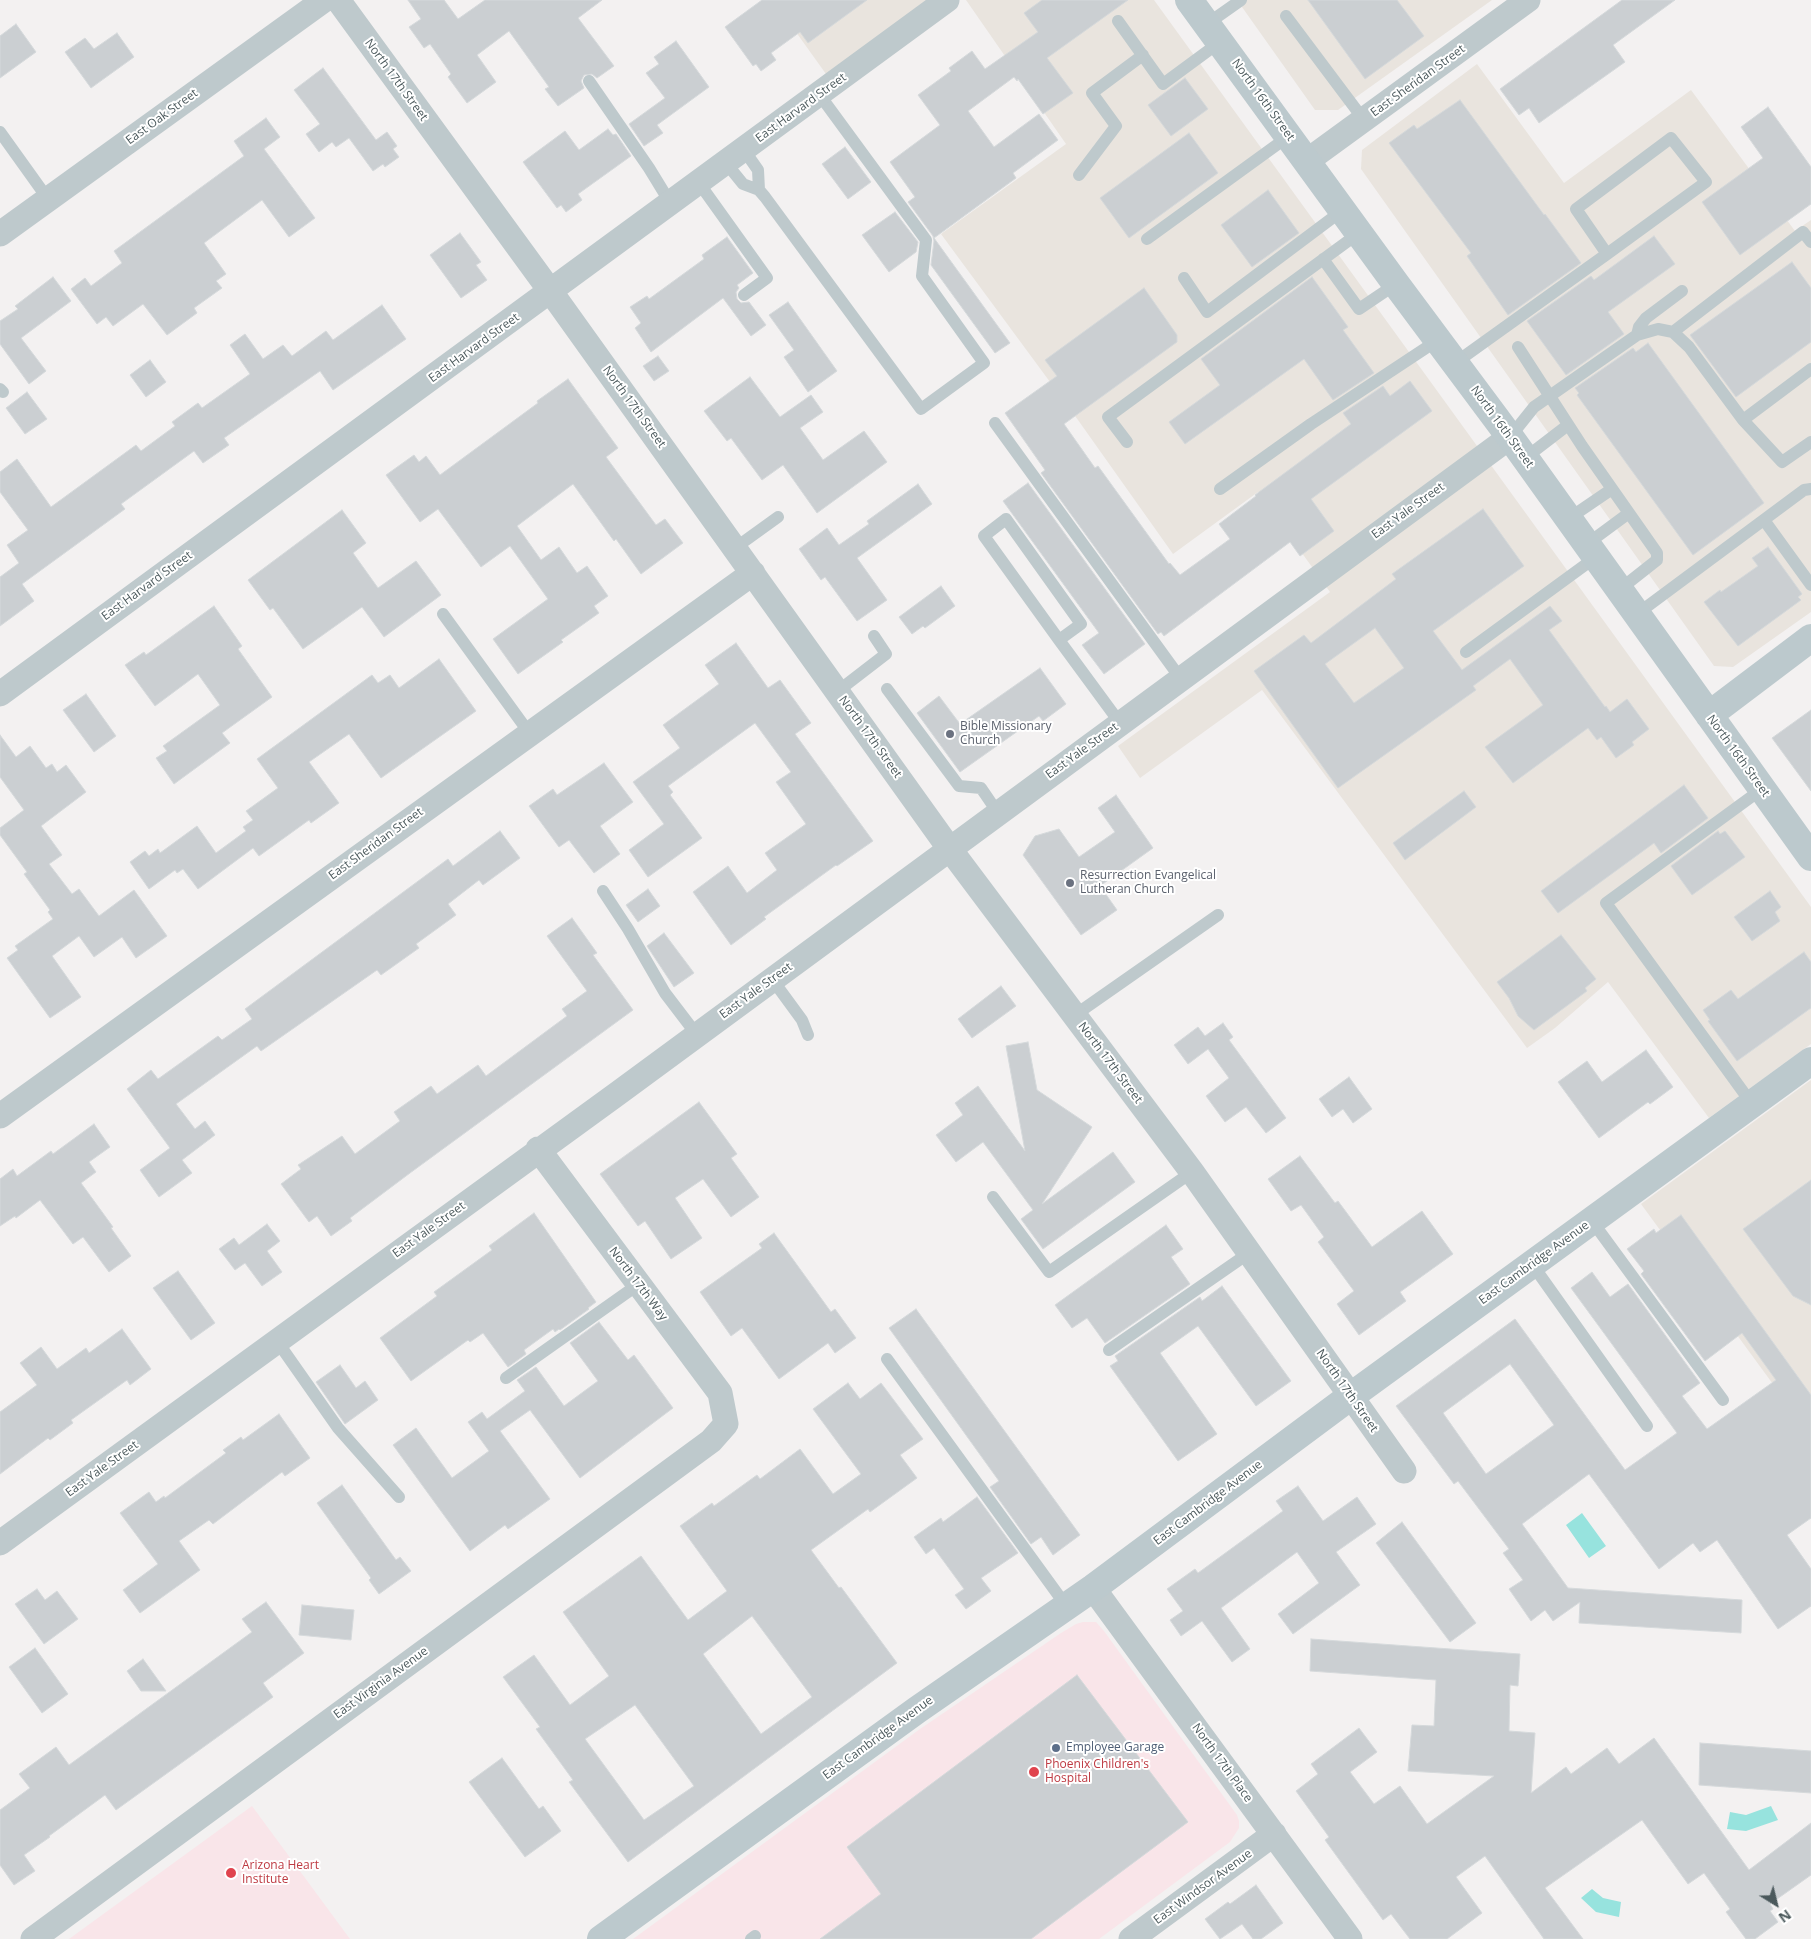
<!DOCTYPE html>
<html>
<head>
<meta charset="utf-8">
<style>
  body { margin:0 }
  #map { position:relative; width:1811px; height:1939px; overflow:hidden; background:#f3f1f1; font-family:"Open Sans",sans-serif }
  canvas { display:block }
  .north { position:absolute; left:1751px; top:1879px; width:50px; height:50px; -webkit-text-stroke:4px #fff; paint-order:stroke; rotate:144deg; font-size:14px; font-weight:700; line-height:20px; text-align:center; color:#4b595c }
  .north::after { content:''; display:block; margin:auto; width:18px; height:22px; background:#4b595c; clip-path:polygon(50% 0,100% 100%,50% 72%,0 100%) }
</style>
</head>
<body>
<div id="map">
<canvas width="1811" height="1939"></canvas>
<div class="north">N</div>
</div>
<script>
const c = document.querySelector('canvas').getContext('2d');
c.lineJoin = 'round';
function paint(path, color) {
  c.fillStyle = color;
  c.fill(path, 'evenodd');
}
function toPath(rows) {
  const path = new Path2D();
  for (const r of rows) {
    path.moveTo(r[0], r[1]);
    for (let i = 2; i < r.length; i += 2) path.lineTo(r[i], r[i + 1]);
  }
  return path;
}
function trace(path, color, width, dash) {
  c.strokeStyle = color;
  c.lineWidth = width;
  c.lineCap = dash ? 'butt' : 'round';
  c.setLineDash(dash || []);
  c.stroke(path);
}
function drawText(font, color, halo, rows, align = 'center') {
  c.font = font + ' "Open Sans",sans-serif';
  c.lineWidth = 4;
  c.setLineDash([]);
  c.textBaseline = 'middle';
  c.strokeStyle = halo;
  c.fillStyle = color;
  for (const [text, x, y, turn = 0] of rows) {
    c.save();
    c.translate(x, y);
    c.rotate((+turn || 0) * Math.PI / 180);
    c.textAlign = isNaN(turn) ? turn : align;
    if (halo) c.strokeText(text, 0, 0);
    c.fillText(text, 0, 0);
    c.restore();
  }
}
const commercial = toPath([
  [773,0,929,0,826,74],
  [966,0,1154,0,1811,907,1811,1044,1709,1118,1608,982,1555,1028,1527,1048,1262,690,1140,778,1118,746,1330,592,1258,492,1173,554,1078,420,941,234,1066,144],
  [1237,0,1492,0,1338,110,1315,110],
  [1477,64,1564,183,1691,90,1795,231,1811,220,1811,612,1733,667,1714,666,1361,169,1362,150],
  [1811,1080,1811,1436,1641,1204]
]);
const medical = toPath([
  [1083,1622,1096,1622,1104,1631,1237,1815,1239,1821,1239,1828,1230,1842,1099,1939,633,1939,920,1729,1061,1633,1076,1624],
  [252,1806,350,1939,69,1939]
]);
const water = toPath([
  [1582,1513,1606,1546,1589,1558,1566,1525],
  [1771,1806,1778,1820,1746,1831,1727,1829,1730,1812,1746,1815],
  [1592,1889,1603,1898,1621,1902,1619,1917,1596,1912,1581,1898]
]);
const building = toPath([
  [408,0,444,0,458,19,485,0,602,0,578,18,614,66,597,78,592,74,584,75,581,81,584,88,558,106,545,89,549,87,509,31,477,55,496,82,467,103,448,77,451,74,430,44,424,48,409,27,421,19,408,0],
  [762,0,867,0,808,43,800,32,771,53,776,60,761,71,756,64,753,66,725,27,762,0],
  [1042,0,1128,0,1047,58,1073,93,1043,114,1018,79,1017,81,1014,77,968,111,994,147,1039,114,1058,140,1013,173,1016,178,934,238,1010,343,995,353,931,265,934,241,933,236,908,202,915,197,890,162,940,125,918,95,951,71,949,68,972,51,985,69,1038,32,1024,13,1042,0],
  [1308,0,1397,0,1424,36,1365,79,1308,0],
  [1622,0,1675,0,1613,45,1625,62,1539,123,1529,108,1519,115,1500,89,1622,0],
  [16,24,36,52,0,78,0,36,16,24],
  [117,33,134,57,91,88,65,52,85,38,94,49,117,33],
  [676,41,709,87,657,125,663,133,644,146,629,124,665,98,646,73,659,64,654,57,676,41],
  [323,68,376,140,387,132,397,146,393,149,399,157,385,167,383,164,373,171,349,138,336,147,332,142,319,152,306,134,320,124,294,90,323,68],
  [1185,78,1208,109,1171,136,1148,105,1185,78],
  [1460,100,1544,215,1545,214,1581,263,1508,315,1467,256,1471,253,1389,143,1414,125,1417,129,1460,100],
  [1768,107,1811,167,1811,204,1740,255,1702,202,1763,158,1741,127,1768,107],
  [266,118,280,137,264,149,315,218,289,237,262,200,204,243,226,274,216,281,222,288,194,308,197,313,167,335,143,304,113,326,106,317,97,324,71,289,85,278,91,286,122,263,114,251,244,156,234,141,266,118],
  [608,129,613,135,616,134,631,156,578,194,582,200,566,212,561,205,557,208,523,162,565,131,579,150,608,129],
  [1189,133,1218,173,1129,238,1100,198,1189,133],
  [845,147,871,182,848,199,822,164,845,147],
  [1268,190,1299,233,1252,267,1221,225,1268,190],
  [895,212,918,242,916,252,889,272,862,235,895,212],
  [460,233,481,262,476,265,487,280,461,298,430,255,460,233],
  [1654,236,1675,264,1608,312,1624,334,1566,375,1527,321,1591,276,1594,280,1654,236],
  [727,237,753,273,737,285,739,288,736,292,737,299,741,303,749,302,766,325,751,336,723,298,651,352,635,328,641,323,630,307,647,296,649,299,704,259,702,255,727,237],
  [1792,262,1811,288,1811,342,1736,397,1690,335,1792,262],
  [53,277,71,301,21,338,46,371,29,384,0,344,0,321,18,309,15,306,53,277],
  [1312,277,1348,327,1343,330,1374,373,1333,400,1304,359,1185,444,1169,422,1220,385,1201,359,1312,277],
  [1144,288,1177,335,1177,342,1064,424,1095,468,1098,466,1169,564,1170,563,1180,575,1230,539,1219,524,1256,496,1255,495,1351,424,1343,413,1383,386,1390,396,1410,381,1432,411,1311,499,1334,531,1300,556,1290,542,1164,636,1161,632,1158,634,1041,473,1045,470,1005,413,1057,376,1045,360,1144,288],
  [788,302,837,371,808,392,784,357,794,350,769,315,788,302],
  [382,305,406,339,333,390,320,371,224,438,229,445,203,463,194,451,121,504,125,509,22,584,34,601,0,626,0,577,19,563,7,545,28,530,0,492,0,472,17,459,51,507,136,445,141,451,175,426,172,422,198,403,202,408,250,374,230,345,245,334,263,359,283,345,292,356,326,331,333,340,382,305],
  [1648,343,1764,503,1693,555,1577,395,1579,393,1575,388,1633,348,1636,352,1648,343],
  [658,356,669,371,654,381,643,366,658,356],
  [150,360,166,382,146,397,130,375,150,360],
  [750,377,780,417,811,395,823,412,800,428,823,460,864,431,887,462,817,513,783,465,762,480,731,438,727,441,704,411,750,377],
  [568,379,618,448,606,457,656,525,665,519,683,543,641,574,616,539,614,541,573,484,517,526,541,560,559,547,577,573,587,566,608,596,594,606,599,613,561,640,563,642,518,674,493,639,548,599,510,546,481,567,438,509,420,522,386,475,414,455,419,462,426,456,440,475,538,403,537,401,568,379],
  [27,392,47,419,25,434,6,408,27,392],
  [1028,483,1145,644,1104,674,1082,645,1099,633,1003,501,1028,483],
  [918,484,932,504,857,558,887,600,857,621,825,577,821,580,799,549,827,528,839,545,869,524,867,521,918,484],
  [1483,509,1524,566,1433,631,1462,670,1550,606,1562,621,1549,630,1605,707,1606,706,1610,712,1627,699,1649,729,1632,742,1634,745,1616,758,1601,737,1597,740,1588,728,1513,783,1485,747,1543,705,1510,659,1473,686,1476,690,1338,788,1254,671,1304,635,1311,643,1396,579,1392,574,1483,509],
  [1375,628,1404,668,1354,703,1325,664,1375,628],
  [342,510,366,543,353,553,378,588,416,561,441,595,384,637,362,607,303,649,273,608,270,610,248,580,342,510],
  [1768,547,1802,594,1798,597,1801,600,1738,646,1704,602,1720,590,1721,592,1758,566,1752,558,1768,547],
  [941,586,955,606,925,628,923,626,912,634,899,617,941,586],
  [214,606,242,646,238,649,272,697,222,733,230,743,174,784,156,758,167,751,163,746,220,705,198,674,155,706,125,665,144,652,146,655,214,606],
  [736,643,768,688,780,680,811,723,795,734,873,841,837,866,836,865,764,917,766,919,731,945,693,892,728,866,747,893,777,870,765,853,806,824,776,782,791,772,755,723,668,786,673,792,670,795,702,838,648,877,629,850,664,824,633,782,680,748,663,725,719,684,705,665,736,643],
  [439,659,476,711,381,778,349,734,309,762,339,803,311,823,309,820,259,856,253,848,198,889,183,869,177,873,175,870,149,889,130,862,145,851,149,856,158,849,160,853,197,826,216,853,246,831,243,827,253,820,246,811,278,788,257,759,372,675,378,683,390,675,399,688,439,659],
  [1040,668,1066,704,1043,721,1039,716,960,772,917,713,939,696,960,724,1040,668],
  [86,694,116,736,94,752,63,710,86,694],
  [1811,710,1811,791,1772,738,1811,710],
  [0,735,16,757,30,746,46,768,52,764,57,772,66,765,86,792,41,826,62,855,49,864,72,894,79,889,99,916,134,890,167,936,136,958,122,937,94,957,79,936,52,956,81,997,50,1018,7,958,18,950,15,946,53,919,48,912,50,910,24,874,27,872,0,835,0,828,24,810,0,777,0,735],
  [604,763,633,802,600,826,620,854,594,873,569,840,559,847,529,806,553,789,557,795,604,763],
  [1684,785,1708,818,1661,853,1654,843,1558,913,1541,891,1684,785],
  [1464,791,1476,807,1405,860,1393,843,1464,791],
  [1116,795,1153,848,1100,886,1117,910,1081,935,1023,855,1035,836,1059,829,1079,857,1115,832,1098,808,1116,795],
  [500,831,520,858,483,885,479,880,448,904,456,915,416,944,419,948,381,975,377,970,261,1051,257,1046,176,1104,195,1129,205,1121,215,1135,182,1160,192,1173,159,1197,140,1170,170,1148,127,1089,151,1070,158,1079,218,1036,222,1040,252,1019,245,1009,448,859,453,866,500,831],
  [1718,831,1720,834,1725,831,1745,857,1692,895,1671,866,1718,831],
  [648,889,660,906,638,922,626,905,648,889],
  [1770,891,1781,907,1775,912,1780,921,1752,941,1734,917,1770,891],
  [572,918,597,953,593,955,633,1010,410,1173,350,1218,352,1221,331,1236,317,1216,309,1222,281,1184,301,1169,298,1165,342,1136,355,1154,400,1121,394,1112,431,1086,437,1094,478,1065,486,1076,567,1016,562,1009,587,991,547,936,572,918],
  [664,933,694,973,674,987,647,946,664,933],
  [1561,935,1596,979,1585,988,1587,991,1534,1030,1518,1016,1509,998,1497,982,1561,935],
  [1804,952,1811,962,1811,1008,1737,1061,1708,1021,1710,1020,1703,1010,1731,990,1738,999,1804,952],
  [1001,986,1016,1006,972,1038,958,1019,1001,986],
  [1223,1023,1233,1037,1229,1040,1286,1118,1266,1133,1246,1107,1225,1122,1206,1096,1229,1078,1208,1049,1188,1064,1174,1045,1198,1027,1205,1036,1223,1023],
  [1028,1042,1037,1090,1092,1127,1042,1204,1113,1152,1135,1182,1043,1249,1021,1219,1033,1210,983,1142,956,1162,936,1135,963,1115,955,1103,978,1086,1025,1151,1006,1046,1028,1042],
  [1646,1050,1673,1087,1650,1104,1648,1102,1599,1138,1558,1082,1587,1061,1602,1082,1646,1050],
  [1349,1077,1372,1109,1353,1123,1343,1109,1332,1117,1319,1099,1349,1077],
  [699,1102,737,1154,731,1158,759,1197,731,1217,703,1179,675,1198,702,1238,671,1259,645,1221,638,1226,600,1174,699,1102],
  [94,1124,110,1147,89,1162,96,1172,81,1183,113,1227,111,1228,131,1256,109,1272,83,1237,73,1244,40,1200,16,1218,15,1216,0,1226,0,1179,13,1169,17,1176,51,1151,53,1154,94,1124],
  [1300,1156,1335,1203,1338,1201,1372,1247,1422,1211,1453,1254,1400,1292,1406,1301,1359,1335,1337,1304,1354,1291,1318,1242,1324,1237,1301,1205,1291,1211,1268,1179,1300,1156],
  [1811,1180,1811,1305,1793,1296,1743,1229,1811,1180],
  [534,1213,596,1302,588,1308,589,1309,560,1330,559,1329,555,1332,553,1329,524,1350,526,1354,508,1367,483,1333,470,1342,468,1340,411,1381,380,1338,437,1296,434,1292,492,1250,489,1246,534,1213],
  [1681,1215,1811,1395,1811,1518,1787,1535,1811,1569,1811,1606,1778,1629,1717,1540,1700,1552,1693,1543,1659,1569,1589,1474,1522,1524,1568,1588,1742,1600,1741,1633,1579,1623,1580,1602,1553,1621,1545,1610,1531,1621,1509,1589,1523,1580,1503,1553,1509,1549,1458,1481,1454,1484,1396,1406,1515,1319,1625,1470,1677,1433,1571,1288,1592,1272,1610,1297,1628,1284,1700,1383,1682,1396,1707,1429,1776,1380,1742,1333,1705,1361,1641,1274,1644,1271,1627,1249,1654,1229,1656,1233,1681,1215],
  [1510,1364,1554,1425,1486,1474,1443,1413,1510,1364],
  [267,1224,280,1241,267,1251,282,1272,262,1286,245,1263,235,1270,219,1249,234,1238,239,1245,267,1224],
  [1166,1225,1183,1249,1171,1257,1190,1284,1105,1343,1087,1318,1072,1328,1055,1305,1166,1225],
  [774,1233,831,1312,835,1309,856,1338,835,1353,828,1343,779,1379,742,1328,731,1336,700,1292,762,1248,759,1244,774,1233],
  [178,1271,215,1323,191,1340,153,1288,178,1271],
  [1222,1286,1291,1381,1256,1406,1198,1326,1160,1353,1217,1434,1178,1461,1110,1366,1118,1361,1115,1356,1200,1297,1202,1301,1222,1286],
  [916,1309,1080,1535,1053,1555,1041,1537,1031,1544,990,1487,999,1481,889,1328,916,1309],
  [599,1322,628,1360,634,1355,673,1408,580,1478,530,1410,500,1431,550,1499,508,1529,505,1525,470,1551,393,1445,416,1428,452,1478,489,1451,468,1422,482,1412,487,1419,525,1391,517,1380,536,1367,564,1406,598,1381,570,1343,599,1322],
  [122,1329,151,1369,130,1385,127,1380,71,1420,73,1423,50,1440,48,1438,0,1474,0,1412,37,1385,20,1363,41,1347,57,1369,86,1348,89,1353,122,1329],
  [340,1365,356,1388,365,1381,378,1400,345,1424,316,1382,340,1365],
  [848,1383,860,1399,881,1383,923,1439,900,1455,917,1478,870,1512,868,1509,811,1550,839,1588,841,1587,897,1663,628,1862,569,1782,573,1780,536,1729,540,1727,503,1677,534,1655,570,1705,609,1676,563,1612,641,1556,688,1620,727,1591,680,1526,712,1503,714,1506,757,1475,760,1479,800,1449,833,1494,861,1474,813,1409,848,1383],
  [752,1616,812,1697,761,1734,703,1654,752,1616],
  [635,1705,694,1786,644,1820,585,1739,635,1705],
  [279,1414,310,1458,285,1476,282,1472,213,1524,209,1520,179,1541,200,1570,140,1613,123,1590,158,1564,120,1513,149,1492,156,1502,164,1496,165,1498,226,1453,223,1450,241,1437,243,1440,279,1414],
  [342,1485,396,1560,400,1557,411,1571,379,1594,369,1580,371,1578,317,1503,342,1485],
  [1298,1486,1323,1521,1357,1497,1376,1524,1336,1552,1360,1585,1293,1634,1278,1614,1319,1583,1297,1552,1221,1608,1250,1649,1232,1662,1202,1621,1181,1636,1170,1620,1183,1611,1167,1589,1195,1569,1198,1573,1283,1511,1276,1501,1298,1486],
  [977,1497,1018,1553,981,1578,991,1591,966,1609,955,1595,964,1589,934,1548,926,1554,914,1537,941,1518,943,1522,977,1497],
  [1402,1522,1476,1623,1450,1642,1376,1543,1402,1522],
  [37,1589,45,1600,57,1591,78,1619,44,1644,15,1604,37,1589],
  [266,1602,304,1653,263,1683,273,1697,116,1810,105,1795,49,1836,50,1837,24,1855,35,1871,14,1885,0,1865,0,1810,30,1788,19,1774,56,1747,69,1765,252,1632,242,1619,266,1602],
  [302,1605,354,1610,351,1640,299,1635,302,1605],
  [1311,1639,1520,1654,1518,1686,1510,1685,1509,1731,1535,1733,1531,1793,1566,1767,1571,1774,1607,1748,1619,1764,1654,1738,1749,1870,1811,1823,1811,1875,1770,1904,1773,1909,1770,1911,1778,1922,1755,1939,1746,1939,1726,1912,1730,1909,1704,1873,1688,1884,1642,1820,1545,1888,1583,1939,1544,1939,1485,1856,1456,1877,1482,1913,1447,1939,1410,1939,1391,1914,1383,1920,1325,1840,1329,1837,1296,1791,1318,1774,1311,1764,1359,1728,1377,1752,1350,1772,1374,1804,1400,1786,1427,1824,1494,1776,1408,1771,1412,1725,1434,1726,1436,1680,1310,1671,1311,1639],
  [35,1648,68,1694,42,1713,9,1667,35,1648],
  [143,1659,166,1691,141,1691,127,1671,143,1659],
  [1077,1675,1188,1822,1031,1939,820,1939,881,1894,847,1847,1077,1675],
  [1700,1743,1811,1751,1811,1793,1699,1785,1700,1743],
  [502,1758,539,1809,543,1806,561,1831,525,1857,469,1782,502,1758],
  [1256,1885,1283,1923,1261,1939,1253,1939,1242,1924,1220,1939,1205,1919,1228,1902,1230,1904,1256,1885]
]);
const lane = toPath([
  [1286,16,1364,120],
  [1118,21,1163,84,1220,42],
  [1207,24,1241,0],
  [589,81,649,168,671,204],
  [0,132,48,199],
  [744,150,758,170,759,190],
  [726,163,743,184,759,190,765,197,921,409,984,363,922,276,926,240,819,94],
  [1079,175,1116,126,1092,93,1143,55],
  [699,183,767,278,744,295],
  [1147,239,1289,136],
  [1323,259,1359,309,1396,284],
  [1184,278,1207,312,1343,210],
  [1673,332,1803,232,1811,242],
  [1637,335,1639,327,1646,318,1682,291],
  [1518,347,1582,446,1657,553,1657,560,1619,590],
  [1455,363,1607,254,1706,182,1671,138,1576,209,1607,254],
  [0,389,3,392],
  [1743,420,1811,369],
  [995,423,1181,679],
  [1510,437,1534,407,1637,335,1658,329,1673,332,1689,347,1743,420,1782,462,1811,442],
  [1127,442,1108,417,1359,233],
  [1525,458,1568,425],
  [1220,489,1311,424,1438,340],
  [1568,519,1612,489],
  [1764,520,1811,585],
  [1587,544,1629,513],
  [735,548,778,517],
  [443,614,530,734],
  [1637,614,1804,490,1811,489],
  [1059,640,1081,624,1006,519,984,536,1059,640,1120,723],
  [1466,652,1596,557],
  [887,689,959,786,981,788,998,813],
  [838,691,886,654,874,636],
  [603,891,628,929,665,993,697,1035],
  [772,979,802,1020,808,1035],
  [1075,1015,1218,915],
  [1752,1104,1606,903,1762,789],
  [993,1197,1049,1272,1192,1172],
  [1592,1221,1723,1400],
  [1532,1264,1647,1426],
  [277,1341,338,1428,399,1497],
  [1109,1350,1249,1253],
  [887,1359,1067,1607],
  [506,1378,639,1284],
  [751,1939,755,1936]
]);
const street = toPath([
  [338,0,551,292,949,848,1192,1172,1404,1471],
  [1307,161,1528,0],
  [0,234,324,0],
  [0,694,947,0],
  [0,1116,753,573],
  [0,1543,617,1094,1510,437],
  [1093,1588,1350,1939],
  [33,1939,711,1441,726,1424,720,1393,538,1149],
  [1131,1939,1274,1834]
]);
const secondary = toPath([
  [1189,0,1396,284,1510,437,1811,857],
  [1709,715,1811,638],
  [601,1939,917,1710,1093,1588,1351,1396,1811,1061]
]);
const markers = [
  [950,734,5,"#6b7280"],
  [1070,883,5,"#6b7280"],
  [1056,1748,5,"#5c6f8a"],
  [1034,1772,6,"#e0444e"],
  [231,1873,6,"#e0444e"]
];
const streetNames = [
  ["North 17th Street",396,80,54],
  ["East Sheridan Street",1418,81,-36],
  ["North 16th Street",1263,100,54],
  ["East Harvard Street",801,108,-36],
  ["East Oak Street",162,117,-36],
  ["East Harvard Street",474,348,-36],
  ["North 17th Street",634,407,54],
  ["North 16th Street",1502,427,54],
  ["East Yale Street",1408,511,-36],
  ["East Harvard Street",147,586,-36],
  ["North 17th Street",870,737,54],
  ["East Yale Street",1082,751,-36],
  ["North 16th Street",1738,756,54],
  ["East Sheridan Street",376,844,-36],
  ["East Yale Street",756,991,-36],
  ["North 17th Street",1110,1063,53],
  ["East Yale Street",429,1230,-36],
  ["East Cambridge Avenue",1534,1263,-36],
  ["North 17th Way",638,1284,53],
  ["North 17th Street",1347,1391,55],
  ["East Yale Street",102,1469,-36],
  ["East Cambridge Avenue",1208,1503,-37],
  ["East Virginia Avenue",381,1683,-36],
  ["East Cambridge Avenue",878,1738,-36],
  ["North 17th Place",1222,1763,54],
  ["East Windsor Avenue",1203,1887,-36]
];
const worshipNames = [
  ["Bible Missionary",960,727],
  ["Church",960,741],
  ["Resurrection Evangelical",1080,876],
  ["Lutheran Church",1080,890]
];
const serviceNames = [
  ["Employee Garage",1066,1748]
];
const healthNames = [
  ["Phoenix Children's",1045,1765],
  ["Hospital",1045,1779],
  ["Arizona Heart",242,1866],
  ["Institute",242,1880]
];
paint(commercial, '#e9e4de');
paint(medical, '#f9e5e9');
paint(water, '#97e3de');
paint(building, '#cbcfd2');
trace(building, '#d5d9db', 1);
trace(lane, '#bec9cc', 12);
trace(street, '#bec9cc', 25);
trace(secondary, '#bcc9cd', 28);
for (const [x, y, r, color] of markers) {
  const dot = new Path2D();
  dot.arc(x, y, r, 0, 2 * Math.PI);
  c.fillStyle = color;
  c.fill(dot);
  trace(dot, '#fff', 2);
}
drawText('12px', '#4b595c', '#fff', streetNames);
drawText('12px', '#5b616d', '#fff', worshipNames, 'left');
drawText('12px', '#4e5e75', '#fff', serviceNames, 'left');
drawText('12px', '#be3a42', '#fff', healthNames, 'left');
</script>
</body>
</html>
